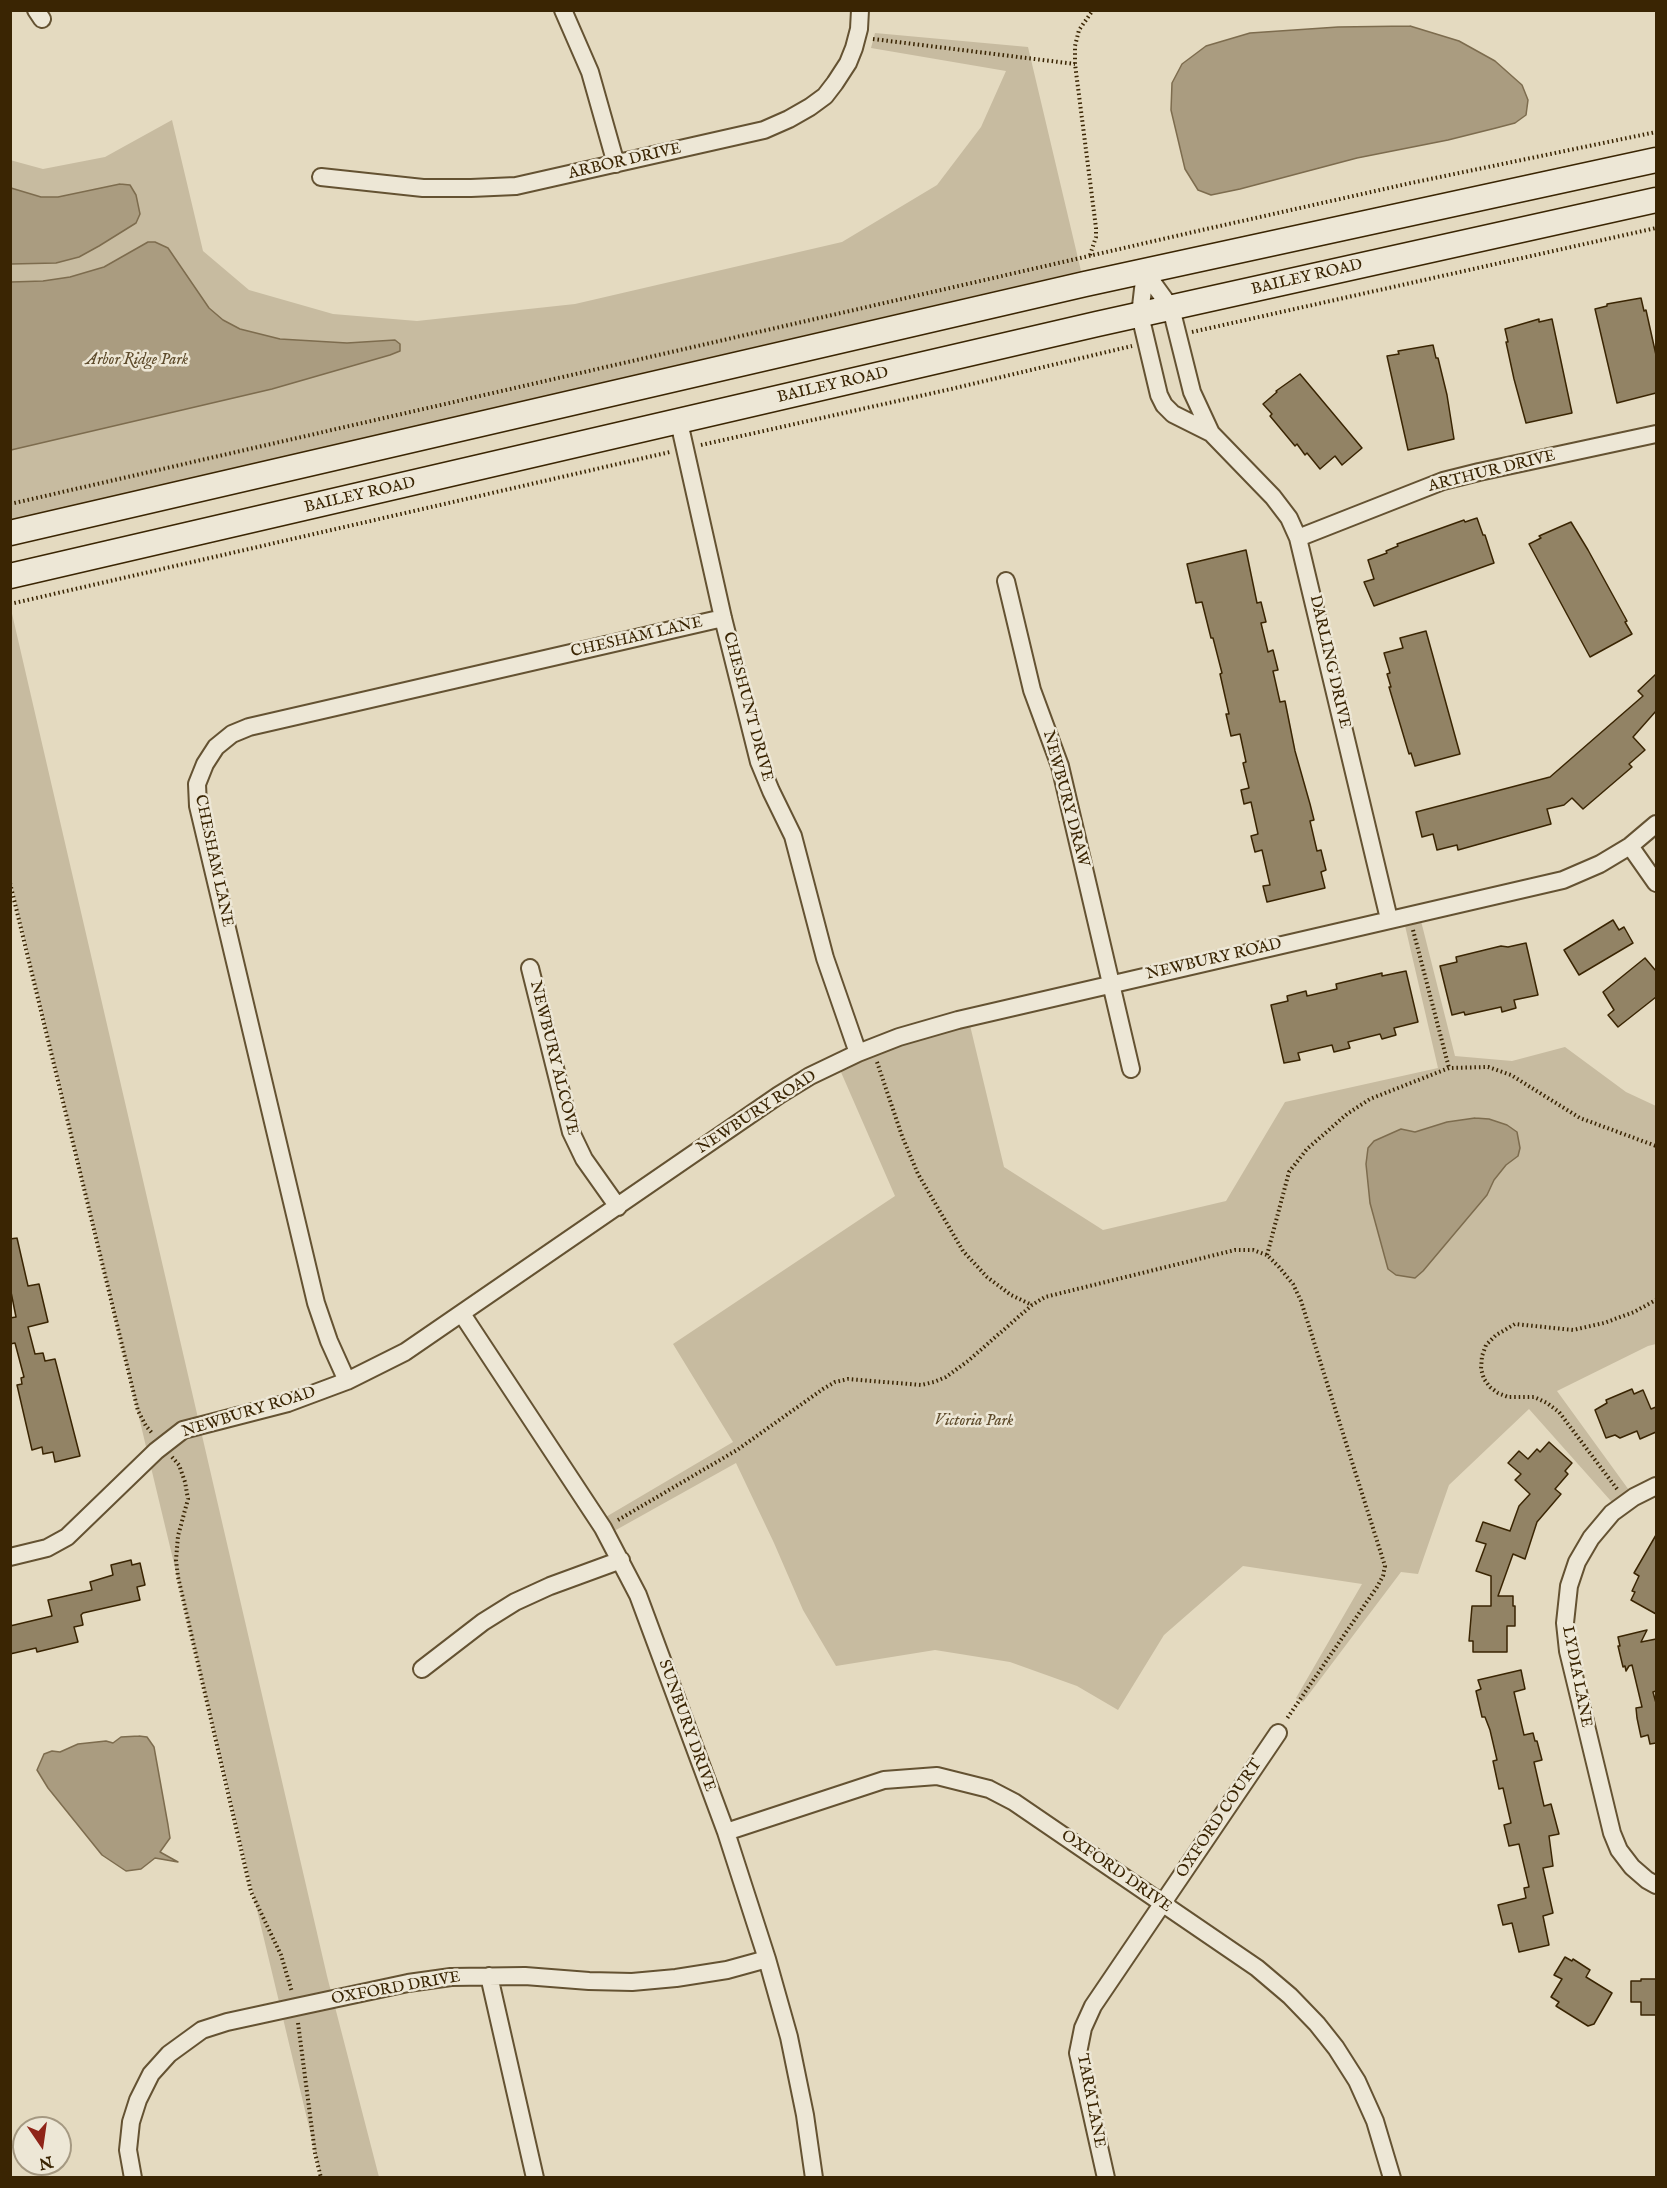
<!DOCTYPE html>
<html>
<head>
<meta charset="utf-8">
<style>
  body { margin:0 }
  #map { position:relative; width:1667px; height:2188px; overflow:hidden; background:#e4dac0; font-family:"IM FELL English",serif }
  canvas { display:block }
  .frame { position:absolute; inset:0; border:12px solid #3a2503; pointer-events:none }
  .north { position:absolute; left:12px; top:2116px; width:60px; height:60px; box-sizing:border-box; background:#ede7d6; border:2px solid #a59982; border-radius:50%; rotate:167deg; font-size:16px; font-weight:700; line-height:24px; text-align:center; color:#3a2503 }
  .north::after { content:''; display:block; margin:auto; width:21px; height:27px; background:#8f2418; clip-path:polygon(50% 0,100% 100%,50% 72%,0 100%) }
</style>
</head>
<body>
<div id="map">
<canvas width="1667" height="2188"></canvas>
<div class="frame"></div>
<div class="north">N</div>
</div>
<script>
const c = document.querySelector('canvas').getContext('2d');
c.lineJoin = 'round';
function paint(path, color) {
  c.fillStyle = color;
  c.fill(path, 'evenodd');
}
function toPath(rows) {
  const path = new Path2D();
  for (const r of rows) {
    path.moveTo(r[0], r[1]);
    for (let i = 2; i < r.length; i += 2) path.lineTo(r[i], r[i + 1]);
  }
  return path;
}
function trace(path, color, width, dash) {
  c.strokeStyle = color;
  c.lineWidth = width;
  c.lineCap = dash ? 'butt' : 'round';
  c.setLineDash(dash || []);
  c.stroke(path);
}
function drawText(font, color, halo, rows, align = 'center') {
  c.font = font + ' "IM FELL English",serif';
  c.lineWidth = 5;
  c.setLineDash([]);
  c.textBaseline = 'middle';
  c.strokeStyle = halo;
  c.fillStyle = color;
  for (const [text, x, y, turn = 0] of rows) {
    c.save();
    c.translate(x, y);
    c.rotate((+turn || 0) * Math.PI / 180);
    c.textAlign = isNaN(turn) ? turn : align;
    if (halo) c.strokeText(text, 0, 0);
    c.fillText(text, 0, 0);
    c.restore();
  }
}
const green = toPath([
  [875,33,1028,47,1081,271,11,520,10,160,43,169,105,157,172,120,203,251,249,290,333,314,417,321,575,304,842,242,937,185,981,127,1006,71,871,48],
  [10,605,327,1976,379,2177,321,2177,11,883],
  [1419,913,1455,1056,1512,1061,1565,1047,1626,1092,1656,1106,1656,1344,1648,1346,1557,1391,1634,1497,1618,1509,1529,1409,1449,1485,1418,1574,1401,1572,1303,1702,1296,1698,1362,1584,1243,1566,1164,1635,1118,1710,1077,1686,1010,1662,935,1650,836,1666,803,1610,774,1543,736,1463,607,1535,599,1521,733,1442,673,1344,895,1196,837,1063,968,1017,1004,1167,1103,1230,1226,1201,1285,1102,1438,1068,1403,917]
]);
const water = toPath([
  [1410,26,1459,41,1495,61,1522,85,1528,100,1526,115,1515,123,1496,128,1448,140,1357,158,1240,189,1211,195,1198,190,1185,169,1171,110,1172,83,1182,64,1206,46,1250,33,1338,27,1410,26],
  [120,184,130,185,136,195,140,214,136,223,99,246,79,257,56,263,11,264,11,188,41,197,58,197,120,184],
  [148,242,155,242,168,248,209,308,223,320,240,329,280,339,347,343,395,340,400,344,400,351,390,355,272,389,11,450,11,282,43,281,70,277,104,267,148,242],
  [1475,1118,1489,1119,1507,1125,1517,1132,1520,1148,1518,1156,1506,1165,1494,1180,1487,1195,1423,1271,1415,1278,1396,1275,1388,1269,1370,1203,1366,1164,1368,1148,1374,1141,1401,1129,1415,1132,1447,1122,1475,1118],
  [139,1736,147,1737,154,1747,168,1825,170,1838,160,1852,178,1862,155,1858,141,1869,126,1871,102,1855,48,1788,37,1770,44,1754,52,1751,60,1752,78,1744,106,1741,113,1743,121,1737,139,1736]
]);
const building = toPath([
  [1641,298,1644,311,1646,310,1656,355,1656,393,1617,403,1595,309,1607,306,1607,304,1641,298],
  [1539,319,1539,322,1552,319,1572,413,1526,423,1514,379,1506,342,1508,342,1505,329,1539,319],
  [1433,345,1436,358,1438,358,1447,395,1454,439,1408,450,1387,356,1399,354,1398,351,1433,345],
  [1300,374,1362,448,1342,465,1335,456,1320,469,1307,453,1305,455,1297,444,1295,446,1270,416,1272,414,1263,404,1277,392,1276,391,1300,374],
  [1477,518,1483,535,1485,535,1494,563,1374,606,1364,582,1374,579,1368,560,1387,553,1386,551,1398,546,1397,544,1464,520,1465,522,1477,518],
  [1571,522,1588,550,1627,621,1625,622,1632,634,1590,657,1529,544,1541,538,1539,536,1571,522],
  [1246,550,1257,603,1261,602,1266,622,1261,623,1268,652,1273,650,1278,670,1273,671,1280,702,1285,701,1295,751,1310,804,1314,820,1310,821,1317,851,1321,850,1326,870,1321,872,1325,888,1267,902,1263,886,1270,885,1262,850,1255,852,1251,836,1258,834,1251,802,1244,804,1241,790,1249,788,1243,763,1246,762,1240,734,1231,736,1226,714,1229,714,1220,674,1222,673,1213,638,1211,638,1202,602,1196,603,1187,564,1246,550],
  [1426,631,1460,754,1415,766,1411,753,1409,754,1389,687,1391,687,1387,674,1390,673,1384,653,1403,648,1400,638,1426,631],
  [1656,674,1656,711,1633,737,1645,750,1629,764,1632,767,1583,809,1572,798,1564,805,1547,809,1551,824,1458,850,1457,845,1437,850,1433,834,1422,837,1416,812,1550,777,1643,696,1638,691,1656,674],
  [1613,920,1619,930,1624,927,1633,943,1579,975,1564,950,1613,920],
  [1526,943,1538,995,1514,1000,1516,1008,1502,1012,1501,1007,1465,1015,1464,1012,1452,1015,1440,966,1457,962,1456,957,1501,946,1508,947,1526,943],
  [1645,958,1656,971,1656,997,1618,1027,1608,1015,1614,1010,1603,992,1645,958],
  [1406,971,1418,1022,1394,1028,1396,1035,1382,1039,1380,1034,1348,1042,1350,1048,1334,1052,1332,1045,1298,1053,1300,1060,1284,1063,1271,1005,1288,1001,1287,996,1306,991,1307,996,1337,989,1336,984,1382,973,1382,976,1406,971],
  [17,1238,28,1286,39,1284,48,1322,28,1327,35,1354,43,1353,45,1361,55,1359,80,1456,55,1462,53,1452,43,1454,42,1447,32,1450,17,1385,22,1384,21,1378,24,1377,15,1343,10,1344,10,1318,16,1317,10,1287,10,1239,17,1238],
  [1632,1389,1634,1394,1643,1390,1651,1409,1656,1407,1656,1432,1640,1439,1637,1431,1620,1438,1615,1435,1606,1438,1595,1410,1607,1403,1606,1400,1632,1389],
  [1549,1442,1572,1463,1565,1471,1568,1474,1555,1489,1561,1494,1537,1522,1525,1559,1513,1554,1498,1596,1513,1596,1513,1606,1515,1606,1515,1626,1507,1626,1507,1652,1473,1652,1473,1641,1469,1641,1472,1606,1491,1606,1491,1576,1476,1571,1486,1544,1476,1541,1483,1522,1510,1531,1519,1506,1530,1494,1515,1480,1521,1474,1508,1463,1519,1451,1528,1459,1537,1449,1540,1452,1549,1442],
  [1656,1535,1656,1614,1631,1600,1635,1592,1632,1591,1639,1576,1634,1573,1656,1535],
  [131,1560,132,1565,140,1563,145,1585,137,1587,140,1600,83,1613,81,1615,83,1625,74,1627,78,1642,37,1652,36,1648,10,1654,10,1626,52,1616,48,1600,92,1590,90,1582,113,1575,111,1565,131,1560],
  [1647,1630,1641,1642,1656,1639,1656,1691,1653,1692,1656,1703,1656,1743,1650,1744,1648,1735,1641,1737,1637,1718,1636,1708,1642,1707,1632,1665,1629,1666,1626,1671,1625,1666,1623,1667,1618,1646,1620,1646,1618,1637,1647,1630],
  [1521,1670,1525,1689,1514,1692,1524,1735,1533,1733,1535,1741,1537,1741,1542,1760,1534,1762,1544,1806,1551,1804,1559,1834,1549,1836,1553,1866,1543,1868,1553,1913,1543,1916,1549,1945,1519,1952,1512,1923,1503,1925,1498,1905,1526,1898,1524,1888,1529,1887,1519,1844,1509,1846,1504,1825,1511,1823,1503,1788,1499,1789,1493,1761,1497,1760,1490,1730,1485,1717,1482,1717,1476,1691,1481,1689,1478,1680,1521,1670],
  [1565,1957,1572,1961,1573,1959,1590,1970,1586,1977,1612,1993,1594,2024,1588,2026,1556,2006,1559,2002,1551,1997,1562,1979,1554,1975,1565,1957],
  [1641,1979,1656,1979,1656,2015,1641,2015,1641,2002,1631,2002,1631,1981,1641,1981,1641,1979]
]);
const path = toPath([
  [873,39,1075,64],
  [1090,255,1096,237,1096,228,1075,64,1075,46,1079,30,1093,10],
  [1192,332,1656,228],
  [701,445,951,389,1132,346],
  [10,504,1202,230,1411,183,1656,132],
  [10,604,670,452],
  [10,883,138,1411,146,1426,152,1433],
  [1413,930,1449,1068],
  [877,1062,902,1136,918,1174,963,1251,987,1277,1011,1295,1032,1305],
  [1267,1255,1289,1172,1307,1149,1347,1114,1370,1099,1449,1068,1488,1067,1511,1075,1580,1118,1656,1146],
  [172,1457,179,1465,185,1482,188,1499,178,1536,176,1560,178,1577,251,1892,281,1955,292,1992],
  [1617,1489,1559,1412,1547,1403,1534,1397,1508,1397,1498,1393,1490,1387,1484,1379,1481,1369,1482,1356,1486,1345,1496,1335,1515,1324,1573,1330,1604,1323,1634,1312,1656,1300],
  [618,1520,737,1450,823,1389,835,1382,848,1379,921,1385,934,1382,946,1377,968,1361,1032,1305,1045,1297,1235,1250,1253,1250,1267,1255,1279,1267,1293,1284,1301,1301,1385,1566,1383,1576,1377,1587,1286,1720],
  [298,2023,315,2153,321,2178]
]);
const street = toPath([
  [36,10,42,19],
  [563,10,590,72,616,164],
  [321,177,423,188,471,188,516,186,764,130,789,119,810,107,825,96,835,83,848,63,854,48,859,29,860,10],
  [1145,272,1171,308,1192,392,1211,433,1273,497,1289,518,1298,538,1389,919],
  [1145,272,1140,315,1159,395,1164,405,1173,414,1211,433],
  [679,422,723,618,759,762,771,791,793,836,825,958,858,1053],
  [1298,538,1443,481,1479,472,1656,434],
  [1006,581,1032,690,1060,766,1131,1069],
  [1630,846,1656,883],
  [530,968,571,1132,584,1159,618,1207],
  [462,1314,603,1528,638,1595,726,1832,767,1959,789,2037,805,2115,814,2178],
  [347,1381,329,1341,316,1303,198,806,197,784,205,764,216,747,232,734,249,727,723,618],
  [1656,1486,1634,1497,1612,1513,1591,1538,1577,1562,1569,1586,1565,1623,1568,1651,1612,1833,1619,1850,1632,1867,1647,1880,1656,1885],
  [10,1557,47,1548,67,1537,156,1451,183,1430,288,1403,347,1381,405,1352,779,1095,810,1076,858,1053,899,1037,958,1020,1563,880,1600,864,1630,846,1656,824],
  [422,1669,483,1622,515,1602,550,1586,621,1560],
  [726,1832,884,1780,937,1776,989,1789,1014,1802,1257,1968,1290,1996,1317,2024,1336,2048,1357,2081,1375,2121,1392,2178],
  [489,1976,535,2178],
  [133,2178,128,2150,131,2122,138,2100,151,2074,169,2054,202,2030,227,2022,296,2007,408,1983,451,1977,525,1976,589,1981,632,1982,676,1978,727,1970,767,1959],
  [1106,2178,1078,2053,1083,2028,1093,2006,1278,1733]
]);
const secondary = toPath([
  [10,533,1085,284,1656,160],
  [10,576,1097,324,1656,200]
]);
const streetNames = [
  ["ARBOR DRIVE",625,162,-13],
  ["BAILEY ROAD",1307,278,-13],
  ["BAILEY ROAD",833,386,-13],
  ["ARTHUR DRIVE",1492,472,-14],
  ["BAILEY ROAD",360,496,-13],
  ["CHESHAM LANE",637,638,-13],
  ["DARLING DRIVE",1329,662,77],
  ["CHESHUNT DRIVE",747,707,75],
  ["NEWBURY DRAW",1065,799,75],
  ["CHESHAM LANE",213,861,78],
  ["NEWBURY ROAD",1214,960,-13],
  ["NEWBURY ALCOVE",553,1058,76],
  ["NEWBURY ROAD",757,1113,-33],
  ["NEWBURY ROAD",249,1413,-17],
  ["LYDIA LANE",1576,1677,79],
  ["SUNBURY DRIVE",686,1726,70],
  ["OXFORD COURT",1220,1819,-56],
  ["OXFORD DRIVE",1116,1872,35],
  ["OXFORD DRIVE",396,1989,-10],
  ["TARA LANE",1090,2101,79]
];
const parkNames = [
  ["Arbor Ridge Park",137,361],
  ["Victoria Park",974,1422]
];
paint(green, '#c7bba0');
paint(water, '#aa9c80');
trace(water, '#7d6c4e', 1.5);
paint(building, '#928365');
trace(building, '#3a2503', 1.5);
trace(street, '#645232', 20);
trace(secondary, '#3a2503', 27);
trace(path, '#3a2503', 4, [1.5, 3]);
trace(street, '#ede7d6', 16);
trace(secondary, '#ede7d6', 24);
drawText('16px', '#3a2503', '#ede7d6', streetNames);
drawText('italic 16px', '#5d4a2a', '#ede7d6', parkNames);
</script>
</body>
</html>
